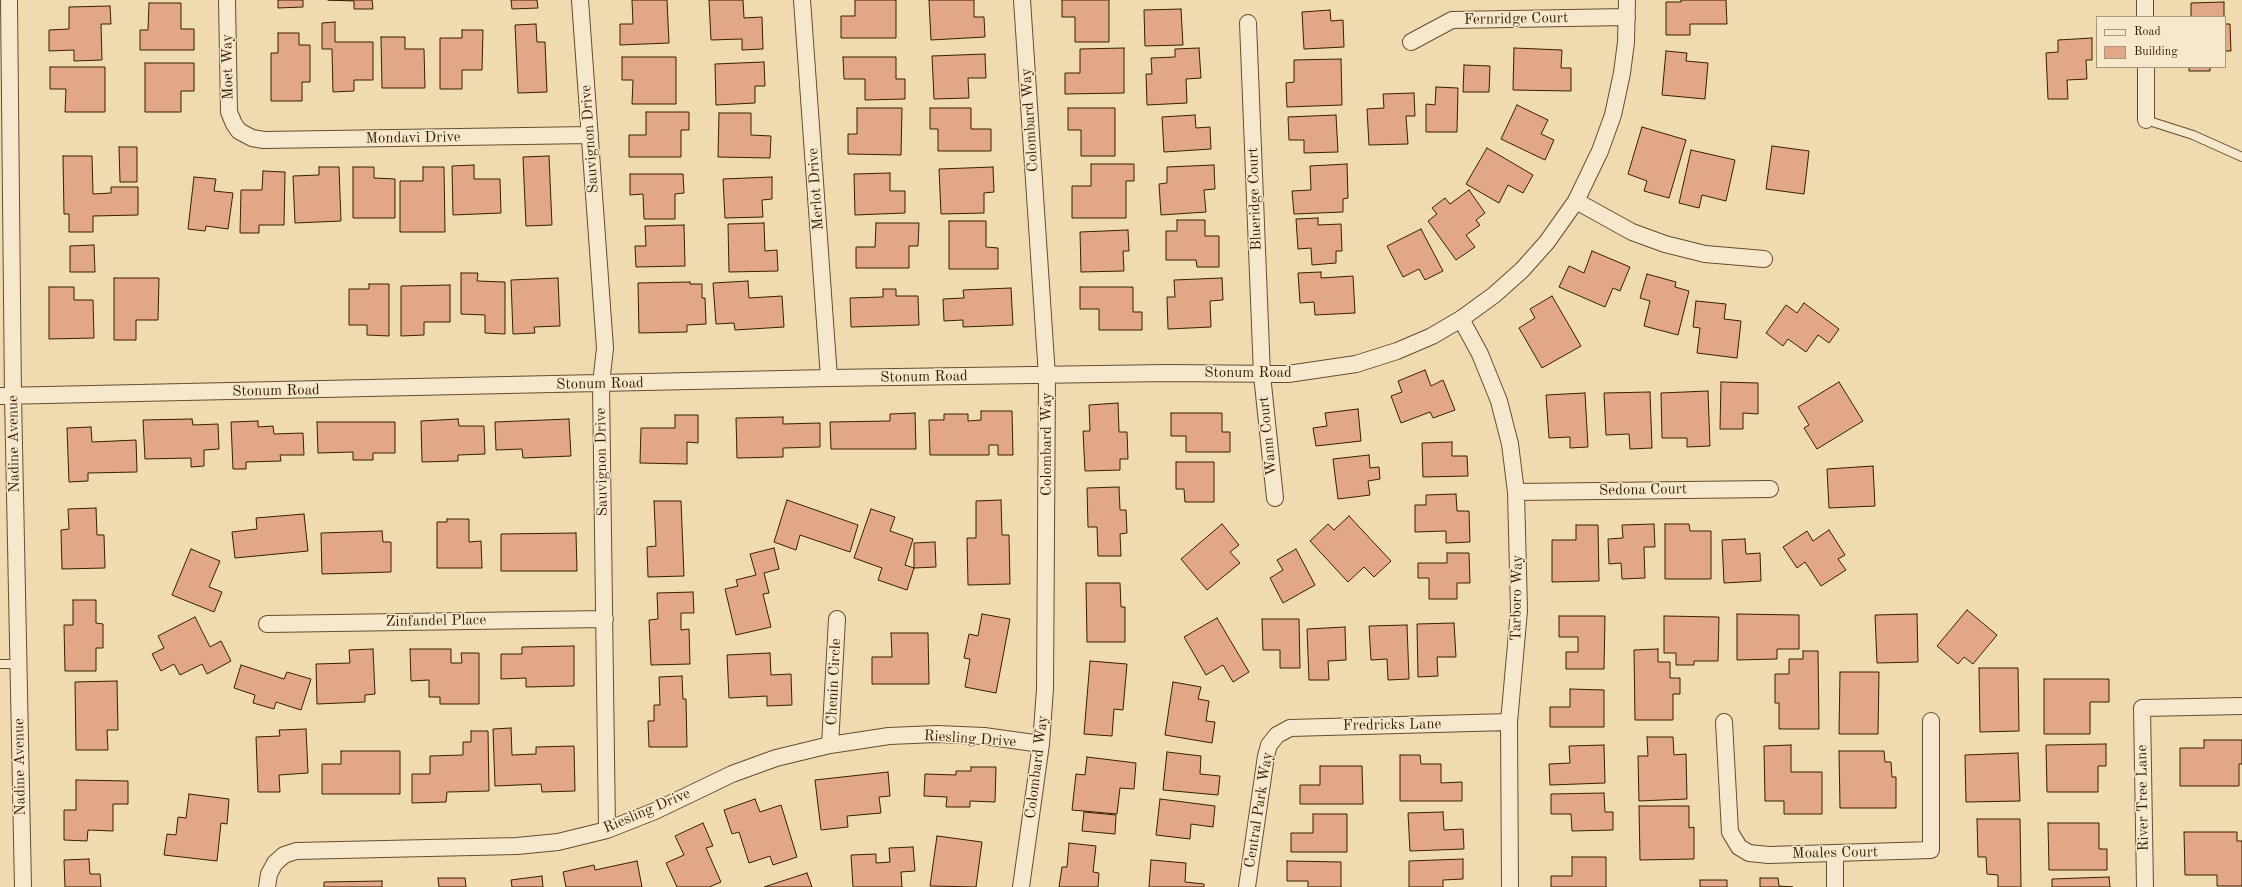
<!DOCTYPE html>
<html>
<head>
<meta charset="utf-8">
<style>
  body { margin:0 }
  #map { position:relative; width:2242px; height:887px; overflow:hidden; background:#f0dbb1; font-family:"Old Standard TT",serif }
  canvas { display:block }
  .legend { position:absolute; left:2096px; top:16px; width:130px; height:52px; box-sizing:border-box; background:#f5e8cc; border:1px solid #a9977b; margin:0; padding:5px 7px; list-style:none; font-size:12px; color:#381e01 }
  .legend li { display:flex; align-items:center; gap:8px; height:20px }
  .legend b { width:20px; border:1px solid #a9977b }
</style>
</head>
<body>
<div id="map">
<canvas width="2242" height="887"></canvas>
<ul class="legend">
<li><b style="height:5px;background:#f5e8cc"></b>Road</li>
<li><b style="height:11px;background:#e1a787"></b>Building</li>
</ul>
</div>
<script>
const c = document.querySelector('canvas').getContext('2d');
c.lineJoin = 'round';
function paint(path, color) {
  c.fillStyle = color;
  c.fill(path, 'evenodd');
}
function toPath(rows) {
  const path = new Path2D();
  for (const r of rows) {
    path.moveTo(r[0], r[1]);
    for (let i = 2; i < r.length; i += 2) path.lineTo(r[i], r[i + 1]);
  }
  return path;
}
function trace(path, color, width, dash) {
  c.strokeStyle = color;
  c.lineWidth = width;
  c.lineCap = dash ? 'butt' : 'round';
  c.setLineDash(dash || []);
  c.stroke(path);
}
function drawText(font, color, halo, rows, align = 'center') {
  c.font = font + ' "Old Standard TT",serif';
  c.lineWidth = 3;
  c.setLineDash([]);
  c.textBaseline = 'middle';
  c.strokeStyle = halo;
  c.fillStyle = color;
  for (const [text, x, y, turn = 0] of rows) {
    c.save();
    c.translate(x, y);
    c.rotate((+turn || 0) * Math.PI / 180);
    c.textAlign = isNaN(turn) ? turn : align;
    if (halo) c.strokeText(text, 0, 0);
    c.fillText(text, 0, 0);
    c.restore();
  }
}
const building = toPath([
  [278,0,303,0,303,7,278,8,278,0],
  [328,0,372,0,373,9,354,9,354,1,328,0],
  [511,0,537,0,538,8,512,9,511,0],
  [632,0,667,0,669,43,620,45,620,24,633,24,632,0],
  [709,0,743,0,744,18,762,17,763,49,742,50,742,39,711,40,709,0],
  [855,0,896,0,896,38,841,38,841,16,855,16,855,0],
  [929,0,974,0,974,17,984,17,985,37,931,40,929,0],
  [1062,0,1109,0,1109,42,1075,42,1075,17,1062,17,1062,0],
  [1681,0,1726,0,1727,24,1690,24,1690,35,1666,35,1666,2,1681,2,1681,0],
  [2224,2,2224,17,2191,17,2191,3,2224,2],
  [149,3,181,3,181,29,194,29,194,50,140,50,140,30,148,30,149,3],
  [110,6,111,24,101,24,102,60,74,61,74,50,49,51,49,30,69,29,69,7,110,6],
  [1181,9,1183,45,1145,46,1144,10,1181,9],
  [1330,10,1331,21,1343,20,1344,47,1304,49,1302,12,1330,10],
  [335,22,335,42,373,42,373,80,354,80,354,91,333,92,332,49,322,49,322,23,335,22],
  [536,24,537,42,545,42,547,92,518,93,515,25,536,24],
  [2225,24,2230,24,2231,51,2225,51,2225,24],
  [462,30,483,30,482,70,462,70,462,89,440,89,440,38,462,38,462,30],
  [278,33,299,33,299,45,310,45,310,82,302,82,302,101,271,101,271,53,278,53,278,33],
  [381,37,405,37,405,49,424,49,425,88,382,88,381,37],
  [2092,38,2092,60,2086,60,2087,79,2067,80,2068,99,2048,99,2046,53,2058,52,2058,40,2092,38],
  [1124,48,1124,93,1065,94,1065,73,1080,73,1080,49,1124,48],
  [1199,48,1201,78,1186,79,1187,103,1147,105,1146,74,1152,74,1151,58,1175,57,1175,49,1199,48],
  [1514,48,1562,50,1561,68,1571,68,1571,91,1513,90,1514,48],
  [1666,51,1687,53,1686,61,1708,63,1705,99,1662,95,1666,51],
  [985,54,986,78,968,78,969,98,934,99,932,56,985,54],
  [622,57,676,57,676,104,632,104,633,80,622,80,622,57],
  [843,57,896,57,896,79,905,79,905,99,865,100,865,79,844,79,843,57],
  [1341,59,1342,105,1287,107,1286,83,1294,82,1294,60,1341,59],
  [764,62,765,86,755,86,755,103,716,105,715,64,764,62],
  [145,63,194,63,194,91,181,91,181,112,145,112,145,63],
  [1464,65,1490,66,1489,92,1463,92,1464,65],
  [50,67,105,67,105,112,65,112,66,89,50,89,50,67],
  [2189,67,2210,67,2210,71,2189,71,2189,67],
  [1436,87,1458,88,1457,132,1426,132,1426,104,1435,105,1436,87],
  [1414,93,1415,116,1406,116,1408,144,1369,145,1367,109,1384,108,1383,94,1414,93],
  [1517,105,1548,120,1541,134,1554,140,1545,160,1501,139,1517,105],
  [857,108,902,108,901,155,848,154,848,134,857,134,857,108],
  [930,108,971,108,971,129,991,129,991,151,938,151,938,129,930,129,930,108],
  [1068,108,1115,108,1115,156,1081,156,1081,130,1068,130,1068,108],
  [646,112,689,112,689,130,681,130,681,157,629,157,629,135,646,135,646,112],
  [719,113,751,113,751,135,771,136,770,158,718,157,719,113],
  [1195,115,1196,128,1210,127,1211,149,1164,152,1162,117,1195,115],
  [1336,115,1338,152,1304,153,1304,140,1289,140,1288,117,1336,115],
  [1642,127,1686,140,1669,198,1644,191,1647,181,1628,174,1642,127],
  [1772,146,1809,151,1804,194,1766,189,1772,146],
  [119,147,137,147,137,182,120,182,119,147],
  [1487,148,1533,175,1523,193,1508,185,1499,203,1466,184,1487,148],
  [1691,150,1735,160,1726,201,1702,195,1699,208,1679,203,1691,150],
  [63,156,92,156,93,194,111,193,111,187,138,187,138,215,93,216,93,232,69,232,69,214,64,214,63,156],
  [549,156,552,225,526,226,523,157,549,156],
  [1091,164,1134,164,1134,181,1126,181,1126,218,1072,218,1072,186,1091,186,1091,164],
  [1347,164,1348,198,1343,199,1343,212,1294,214,1292,191,1311,190,1310,166,1347,164],
  [474,165,474,179,500,179,501,213,453,215,452,166,474,165],
  [1214,165,1215,189,1204,190,1206,212,1161,215,1159,184,1167,183,1167,167,1214,165],
  [319,167,339,167,341,221,295,223,293,176,319,175,319,167],
  [353,167,374,167,374,178,395,179,395,218,353,218,353,167],
  [423,167,444,167,445,232,400,232,400,181,423,181,423,167],
  [993,167,994,192,984,193,984,213,941,214,939,169,993,167],
  [263,171,285,172,284,225,259,225,259,233,240,233,241,190,262,190,263,171],
  [890,173,890,191,905,191,905,213,855,215,854,174,890,173],
  [630,174,683,174,684,193,675,194,675,219,644,219,643,194,630,195,630,174],
  [194,177,216,179,214,191,233,193,228,229,206,226,205,231,188,229,194,177],
  [772,177,772,199,762,200,763,217,725,218,723,179,772,177],
  [1469,190,1485,213,1476,220,1480,225,1466,235,1475,247,1456,260,1428,221,1437,214,1432,208,1445,198,1450,204,1469,190],
  [1318,218,1318,225,1341,224,1342,251,1336,251,1336,263,1312,265,1311,248,1298,249,1296,219,1318,218],
  [1177,220,1205,220,1205,236,1219,236,1219,267,1197,267,1196,260,1166,260,1166,231,1177,231,1177,220],
  [949,221,986,221,986,247,998,248,998,269,949,269,949,221],
  [764,223,765,251,777,250,778,271,729,272,728,224,764,223],
  [876,223,919,223,918,246,909,246,909,268,856,268,856,247,875,247,876,223],
  [684,225,685,266,636,267,635,246,646,246,645,226,684,225],
  [1421,229,1443,271,1425,280,1419,269,1403,277,1387,246,1421,229],
  [1128,230,1129,251,1123,251,1124,271,1081,272,1080,232,1128,230],
  [94,245,95,272,70,272,70,246,94,245],
  [1592,251,1630,267,1620,291,1613,288,1605,307,1559,287,1569,266,1584,273,1592,251],
  [1321,272,1321,278,1353,276,1355,313,1315,315,1314,302,1300,303,1298,273,1321,272],
  [461,273,478,273,477,281,505,282,505,334,485,333,485,315,461,314,461,273],
  [1647,274,1676,282,1675,287,1689,291,1678,335,1644,326,1650,301,1640,298,1647,274],
  [114,278,159,278,158,320,136,320,136,340,114,340,114,278],
  [558,278,560,326,534,327,535,333,513,334,511,280,558,278],
  [1222,278,1223,300,1210,301,1211,327,1168,329,1167,297,1175,297,1174,280,1222,278],
  [748,281,749,298,782,296,784,327,735,330,734,323,716,324,713,283,748,281],
  [690,282,690,284,702,284,702,298,705,298,706,324,687,325,687,332,639,333,638,283,690,282],
  [369,284,389,284,389,336,367,335,367,325,349,325,349,289,369,289,369,284],
  [450,285,450,322,424,322,424,335,401,336,401,286,450,285],
  [49,287,74,287,74,300,93,300,94,338,49,339,49,287],
  [1080,287,1133,287,1133,312,1142,312,1142,330,1099,330,1099,309,1080,309,1080,287],
  [1011,288,1013,325,963,327,963,320,944,321,943,299,964,298,963,290,1011,288],
  [883,289,896,289,896,296,918,296,919,325,851,327,850,298,883,297,883,289],
  [1552,296,1581,346,1542,368,1519,328,1535,318,1530,309,1552,296],
  [1696,301,1726,304,1724,319,1741,321,1737,358,1697,353,1700,328,1693,327,1696,301],
  [1804,303,1839,329,1829,343,1818,335,1806,352,1788,339,1783,346,1766,333,1786,305,1797,313,1804,303],
  [1425,370,1431,386,1443,380,1455,410,1433,418,1430,412,1401,423,1391,396,1402,392,1398,381,1425,370],
  [1721,382,1758,383,1758,414,1743,413,1743,429,1720,429,1721,382],
  [1839,382,1863,421,1817,449,1804,428,1809,425,1798,407,1839,382],
  [1708,391,1710,446,1687,447,1687,438,1662,438,1661,393,1708,391],
  [1650,392,1652,448,1630,449,1629,434,1606,435,1604,393,1650,392],
  [1585,393,1588,447,1570,448,1570,437,1549,438,1546,395,1585,393],
  [1118,403,1119,432,1127,432,1128,459,1120,459,1120,470,1085,471,1083,431,1090,431,1089,405,1118,403],
  [1358,409,1361,441,1316,446,1313,428,1327,426,1325,413,1358,409],
  [981,411,1012,411,1013,455,998,455,998,445,989,445,989,455,930,455,929,420,944,420,944,414,968,414,968,421,981,420,981,411],
  [915,413,916,449,831,449,830,422,890,421,890,414,915,413],
  [1171,413,1222,413,1222,432,1230,432,1230,452,1186,452,1186,436,1171,436,1171,413],
  [675,415,698,415,698,443,687,442,687,464,640,463,641,428,675,428,675,415],
  [783,417,783,424,820,423,820,447,783,448,783,457,737,458,736,418,783,417],
  [192,419,193,425,218,424,219,449,204,450,204,466,191,467,191,458,145,459,143,420,192,419],
  [458,419,459,426,484,426,485,454,458,455,458,461,422,462,421,421,458,419],
  [569,419,571,456,523,458,522,449,496,450,495,422,569,419],
  [258,421,258,427,273,426,274,434,303,433,304,455,280,455,281,461,246,462,246,469,233,469,231,422,258,421],
  [317,422,395,422,395,453,373,453,373,460,353,460,353,452,318,453,317,422],
  [91,427,92,442,136,440,137,472,88,473,88,481,69,482,67,428,91,427],
  [1452,442,1452,456,1467,456,1468,476,1423,477,1422,443,1452,442],
  [1369,455,1370,468,1379,467,1380,479,1368,481,1370,495,1338,499,1333,459,1369,455],
  [1176,462,1214,462,1214,502,1185,502,1184,489,1176,489,1176,462],
  [1873,466,1875,506,1829,508,1827,469,1873,466],
  [1119,487,1120,510,1126,510,1127,533,1120,534,1121,556,1098,556,1097,527,1088,527,1087,488,1119,487],
  [1456,494,1457,511,1469,511,1470,542,1446,543,1446,531,1415,532,1415,505,1426,505,1426,495,1456,494],
  [787,500,858,525,850,552,800,535,796,550,774,542,787,500],
  [1001,500,1002,535,1009,535,1010,584,968,585,967,538,976,538,976,501,1001,500],
  [654,501,681,501,684,576,648,577,647,547,656,546,654,501],
  [96,508,97,535,104,535,105,568,62,569,61,530,69,529,68,509,96,508],
  [871,509,895,517,890,531,913,539,905,565,914,568,907,590,878,580,882,568,854,558,871,509],
  [304,514,308,551,235,558,232,532,257,529,256,518,304,514],
  [1349,516,1391,561,1374,577,1364,567,1348,582,1310,541,1328,524,1334,530,1349,516],
  [447,519,469,519,469,542,481,541,482,568,437,568,437,522,447,522,447,519],
  [1222,524,1239,545,1230,552,1240,563,1207,590,1181,559,1222,524],
  [1654,524,1655,547,1644,547,1645,578,1622,579,1621,563,1609,564,1608,539,1623,538,1622,525,1654,524],
  [1665,524,1689,524,1690,531,1711,531,1711,579,1665,579,1665,524],
  [1576,525,1598,525,1599,581,1552,582,1552,540,1576,540,1576,525],
  [1829,530,1845,555,1838,559,1846,570,1821,586,1805,562,1797,568,1783,547,1807,531,1813,541,1829,530],
  [382,531,383,542,391,542,391,572,322,574,321,533,382,531],
  [576,533,577,571,501,571,501,534,576,533],
  [1745,539,1746,554,1760,553,1761,581,1724,583,1722,540,1745,539],
  [935,542,936,567,914,568,914,543,935,542],
  [774,548,779,569,764,573,769,593,763,594,771,627,736,635,725,589,738,586,736,580,756,575,750,554,774,548],
  [191,549,220,561,209,587,222,592,214,612,172,595,191,549],
  [1296,549,1315,585,1283,603,1270,578,1283,570,1277,560,1296,549],
  [1447,553,1469,553,1470,583,1457,583,1457,599,1429,599,1429,578,1418,578,1418,563,1447,563,1447,553],
  [1086,583,1120,583,1121,607,1125,607,1125,642,1087,642,1086,583],
  [693,592,694,613,681,613,681,630,689,629,690,664,651,665,649,620,658,619,657,593,693,592],
  [73,600,96,600,96,623,103,624,103,648,96,648,96,671,65,671,64,625,73,625,73,600],
  [1967,610,1997,635,1973,664,1964,657,1958,664,1937,646,1967,610],
  [982,614,1010,619,996,693,965,687,970,659,964,658,969,634,978,636,982,614],
  [1737,614,1799,615,1799,649,1777,649,1777,659,1737,660,1737,614],
  [1917,614,1918,662,1877,663,1875,615,1917,614],
  [1559,616,1605,616,1604,669,1566,669,1566,652,1578,652,1578,637,1559,637,1559,616],
  [1664,616,1719,617,1718,661,1694,661,1694,665,1676,665,1676,653,1664,653,1664,616],
  [195,617,210,647,221,641,231,661,207,674,202,664,180,675,174,664,161,671,152,654,164,648,158,636,195,617],
  [1217,618,1249,672,1233,682,1223,665,1206,675,1184,637,1217,618],
  [1262,619,1299,619,1300,668,1280,668,1280,650,1263,650,1262,619],
  [1454,623,1456,657,1437,657,1438,676,1418,677,1417,624,1454,623],
  [1407,625,1409,679,1388,680,1387,659,1371,660,1369,626,1407,625],
  [1345,627,1346,660,1328,661,1329,680,1309,680,1307,629,1345,627],
  [891,633,928,633,929,684,872,684,872,657,892,657,891,633],
  [574,646,574,686,526,687,526,678,501,679,501,654,522,654,522,647,574,646],
  [373,649,375,694,365,695,365,702,317,704,316,664,350,663,349,650,373,649],
  [410,649,451,649,451,663,462,663,461,653,479,653,479,704,440,704,440,697,429,697,429,680,411,681,410,649],
  [1658,649,1658,662,1670,662,1670,678,1680,678,1680,694,1673,694,1673,720,1635,720,1634,650,1658,649],
  [1803,651,1818,651,1819,729,1779,729,1779,703,1775,703,1775,674,1789,674,1789,659,1803,659,1803,651],
  [770,653,771,675,791,674,792,705,767,706,767,696,729,698,727,655,770,653],
  [1090,661,1127,664,1123,710,1114,709,1112,736,1084,734,1090,661],
  [241,665,284,679,287,672,311,679,301,710,276,702,274,709,253,703,255,695,234,688,241,665],
  [1979,668,2018,668,2019,731,1980,732,1979,668],
  [1840,672,1879,672,1878,734,1839,734,1840,672],
  [682,676,683,699,686,699,687,747,649,747,648,721,654,721,654,705,660,705,659,677,682,676],
  [2044,679,2109,679,2109,702,2090,702,2090,734,2044,734,2044,679],
  [117,681,118,730,107,730,108,750,76,750,75,682,117,681],
  [1173,682,1201,687,1198,699,1209,701,1206,721,1215,722,1212,743,1165,735,1173,682],
  [1570,689,1604,690,1604,727,1550,727,1550,707,1570,707,1570,689],
  [511,728,512,755,536,754,536,747,574,746,575,791,542,792,541,784,495,786,493,729,511,728],
  [306,729,308,773,279,775,280,792,258,792,256,737,280,736,279,730,306,729],
  [471,731,488,731,489,791,447,792,446,802,412,803,412,774,430,774,430,756,463,755,463,742,471,742,471,731],
  [1647,737,1673,737,1674,755,1686,754,1687,799,1639,801,1638,756,1648,756,1647,737],
  [2204,740,2242,740,2242,764,2239,764,2239,786,2180,786,2180,748,2204,748,2204,740],
  [2106,744,2106,766,2098,766,2098,792,2047,792,2046,745,2106,744],
  [1604,745,1605,783,1550,785,1549,764,1570,763,1569,746,1604,745],
  [1791,745,1791,772,1822,772,1822,814,1784,814,1784,801,1765,801,1764,746,1791,745],
  [341,751,400,751,400,794,322,794,322,764,341,764,341,751],
  [1839,751,1884,751,1885,762,1891,762,1892,777,1896,777,1896,808,1840,808,1839,751],
  [1167,752,1201,756,1200,774,1220,776,1218,795,1163,790,1167,752],
  [2018,753,2020,801,1966,802,1965,755,2018,753],
  [1400,755,1420,755,1421,764,1441,764,1441,783,1462,782,1462,801,1400,801,1400,755],
  [1087,757,1136,763,1134,789,1120,788,1117,814,1072,810,1076,774,1085,775,1087,757],
  [1320,766,1362,766,1363,804,1300,804,1300,785,1320,785,1320,766],
  [971,767,996,767,995,802,970,801,970,807,946,807,947,797,924,796,925,774,956,775,956,771,971,771,971,767],
  [888,772,890,796,879,797,881,813,847,816,848,827,821,830,815,780,888,772],
  [76,780,128,781,128,804,113,804,113,831,88,830,87,841,64,840,64,810,76,810,76,780],
  [1604,793,1605,812,1613,812,1613,830,1572,831,1571,814,1551,814,1551,794,1604,793],
  [189,794,229,799,227,824,221,823,217,861,164,855,167,834,176,835,178,817,186,818,189,794],
  [755,799,760,812,781,805,797,857,773,865,770,856,749,863,739,832,732,834,724,810,755,799],
  [1160,799,1215,806,1213,827,1191,824,1190,839,1156,835,1160,799],
  [1639,806,1689,806,1689,828,1694,827,1694,859,1640,860,1639,806],
  [1084,812,1116,815,1115,834,1082,831,1084,812],
  [1443,812,1444,830,1463,829,1464,849,1410,851,1408,813,1443,812],
  [1313,814,1347,814,1347,852,1291,852,1291,833,1313,833,1313,814],
  [1977,819,2020,819,2021,887,1998,887,1998,875,1987,874,1986,857,1978,857,1977,819],
  [703,823,713,846,706,848,721,882,709,887,677,887,666,863,684,855,675,836,703,823],
  [2048,823,2099,823,2099,849,2107,849,2107,870,2049,870,2048,823],
  [2184,832,2237,832,2237,841,2242,841,2242,886,2217,886,2217,875,2185,875,2184,832],
  [937,836,982,842,976,887,930,886,937,836],
  [1069,843,1096,846,1093,872,1099,873,1098,887,1059,887,1062,867,1067,867,1069,843],
  [913,847,915,871,901,872,902,887,853,887,851,855,876,854,876,863,890,862,889,848,913,847],
  [1572,857,1606,857,1606,887,1551,887,1551,876,1572,876,1572,857],
  [89,859,90,874,100,874,101,887,65,887,64,860,89,859],
  [1463,859,1463,879,1443,880,1443,887,1409,887,1409,861,1463,859],
  [1151,860,1186,863,1185,882,1204,884,1204,887,1149,887,1151,860],
  [637,861,642,887,566,887,563,872,594,865,595,870,637,861],
  [1287,861,1341,862,1341,887,1308,887,1308,881,1287,881,1287,861],
  [807,873,812,887,764,887,807,873],
  [542,876,543,887,512,887,511,880,542,876],
  [2109,877,2110,887,2052,887,2052,879,2109,877],
  [438,878,465,878,466,887,439,887,438,878],
  [1760,878,1778,878,1779,886,1793,887,1760,887,1760,878],
  [1700,880,1727,880,1727,887,1700,887,1700,880],
  [382,881,382,887,324,887,324,882,382,881]
]);
const service = toPath([
  [2146,120,2193,135,2242,157],
  [0,664,18,664]
]);
const minor = toPath([
  [9,0,13,396,23,887],
  [227,0,229,112,234,124,239,131,252,138,264,140,590,135],
  [580,0,605,348,601,384,607,830],
  [802,0,829,378],
  [2145,0,2145,17],
  [1248,23,1262,375,1275,498],
  [1411,42,1452,20,1627,17],
  [2146,67,2146,120],
  [1576,201,1632,232,1665,244,1705,254,1764,259],
  [1461,319,1480,354,1499,401,1510,444,1516,492,1519,611,1509,722,1510,887],
  [0,396,829,378,1167,373,1288,374,1356,364,1397,351,1432,336,1461,319,1494,295,1522,270,1547,242,1576,201,1600,151,1613,115,1622,73,1626,42,1627,0],
  [1516,492,1770,489],
  [267,624,605,619],
  [1724,722,1730,832,1739,847,1749,853,1769,855,1931,850,1931,721],
  [830,745,837,619],
  [267,887,269,874,275,863,284,855,296,851,517,846,558,842,607,830,655,811,732,774,776,758,830,745,889,736,937,734,984,736,1041,744],
  [1021,887,1041,744,1045,689,1047,376,1022,0],
  [1247,887,1266,756,1269,745,1277,735,1290,728,1509,722],
  [1835,887,1835,854],
  [2145,887,2142,708,2242,706]
]);
const streetNames = [
  ["Fernridge Court",1516,19,-1],
  ["Moet Way",228,67,-91],
  ["Colombard Way",1030,120,-94],
  ["Mondavi Drive",413,138,-1],
  ["Sauvignon Drive",590,139,-94],
  ["Merlot Drive",816,189,-94],
  ["Blueridge Court",1255,199,-92],
  ["Stonum Road",1248,373],
  ["Stonum Road",924,377,-1],
  ["Stonum Road",600,384,-1],
  ["Stonum Road",276,391,-1],
  ["Wann Court",1268,436,-96],
  ["Nadine Avenue",14,444,-91],
  ["Colombard Way",1047,444,-90],
  ["Sauvignon Drive",602,462,-91],
  ["Sedona Court",1643,490,-1],
  ["Tarboro Way",1517,598,-89],
  ["Zinfandel Place",436,621,-1],
  ["Chenin Circle",834,682,-87],
  ["Fredricks Lane",1392,725,-1],
  ["Riesling Drive",970,739,4],
  ["Nadine Avenue",20,767,-91],
  ["Colombard Way",1037,767,-83],
  ["River Tree Lane",2143,798,-91],
  ["Central Park Way",1259,810,-81],
  ["Riesling Drive",647,811,-23],
  ["Moales Court",1835,853,-1]
];
paint(building, '#e1a787');
trace(building, '#381e01', 1);
trace(service, '#664d2d', 10);
trace(minor, '#664d2d', 18);
trace(service, '#f5e8cc', 8);
trace(minor, '#f5e8cc', 16);
drawText('15px', '#381e01', '#f5e8cc', streetNames);
</script>
</body>
</html>
